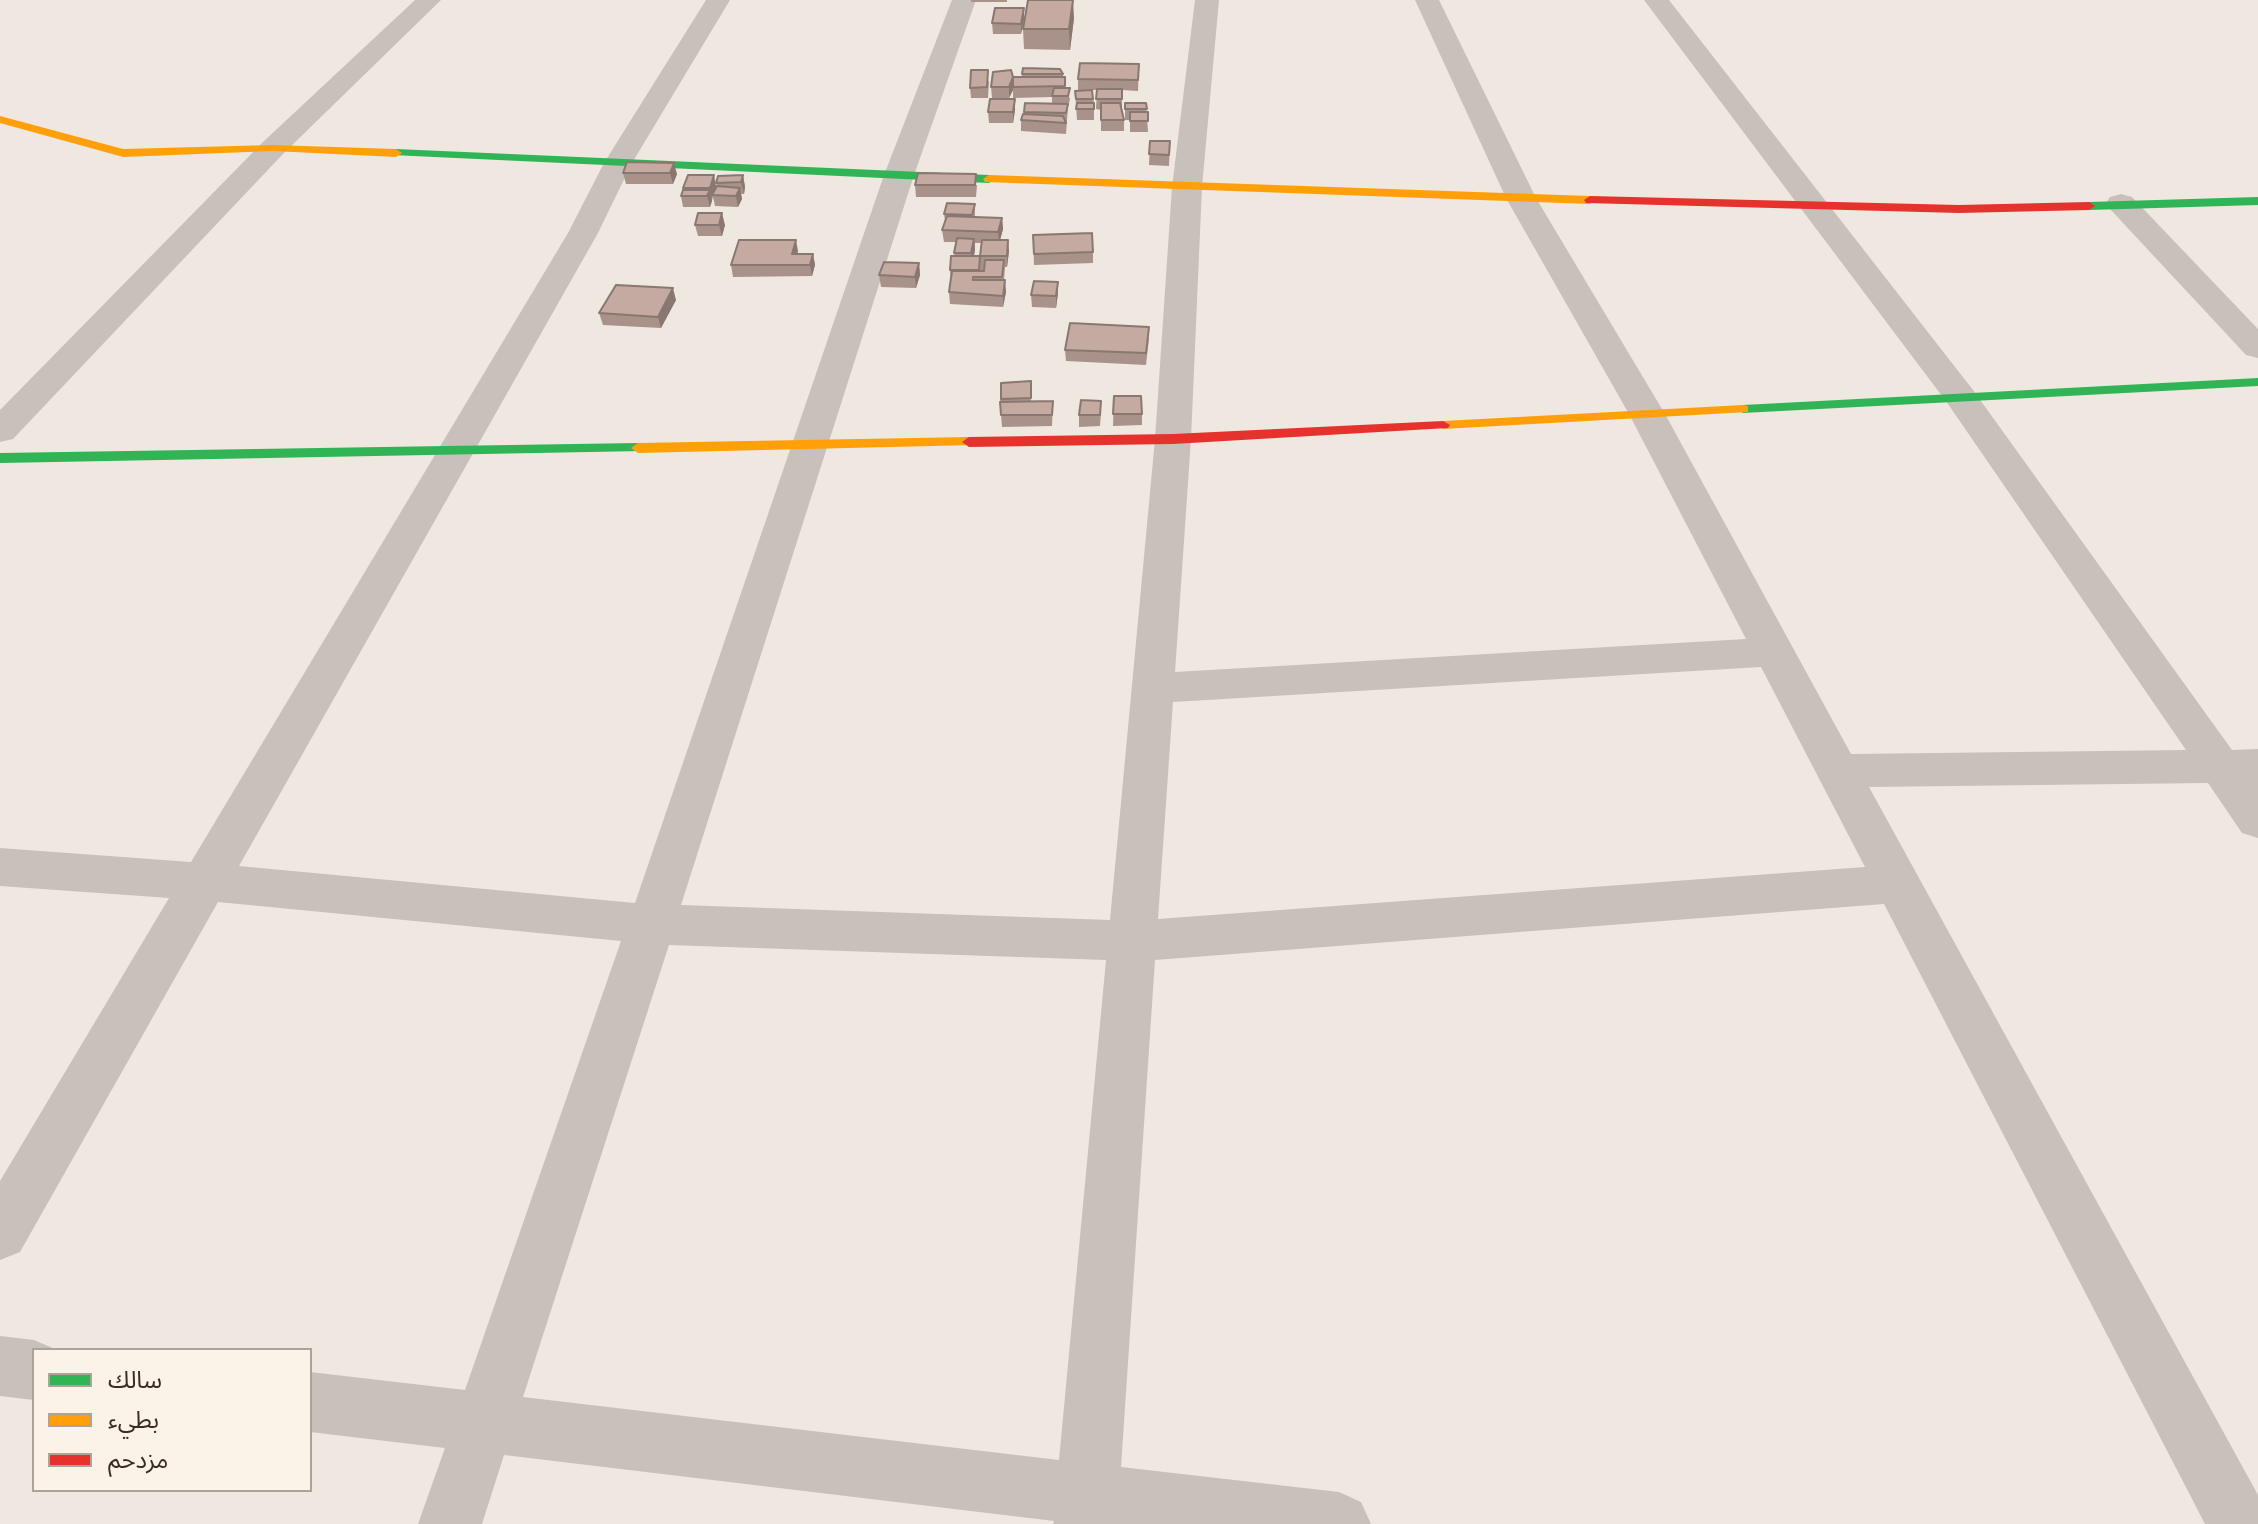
<!DOCTYPE html>
<html>
<head>
<meta charset="utf-8">
<style>
  body { margin:0 }
  #map { position:relative; width:2258px; height:1524px; overflow:hidden; background:#efe8e1; font-family:"IBM Plex Sans","Noto Sans Arabic",sans-serif }
  canvas { display:block }
  .legend { position:absolute; left:32px; top:1348px; width:280px; height:144px; box-sizing:border-box; background:#fbf2e8; border:2px solid #ada39b; margin:0; padding:10px 14px; list-style:none; font-size:24px; color:#392c27 }
  .legend li { display:flex; align-items:center; gap:16px; height:40px }
  .legend b { width:40px; border:2px solid #ada39b }
</style>
</head>
<body>
<div id="map">
<canvas width="2258" height="1524"></canvas>
<ul class="legend">
<li><b style="height:10px;background:#30b455"></b>سالك</li>
<li><b style="height:10px;background:#ff9f0a"></b>بطيء</li>
<li><b style="height:10px;background:#e5322d"></b>مزدحم</li>
</ul>
</div>
<script>
const c = document.querySelector('canvas').getContext('2d');
c.lineJoin = 'round';
function toPath(rows) {
  const path = new Path2D();
  for (const r of rows) {
    path.moveTo(r[0], r[1]);
    for (let i = 2; i < r.length; i += 2) path.lineTo(r[i], r[i + 1]);
  }
  return path;
}
function paint(path, color) {
  c.fillStyle = color;
  c.fill(path, 'evenodd');
}
function trace(path, color, width, dash) {
  c.strokeStyle = color;
  c.lineWidth = width;
  c.lineCap = dash ? 'butt' : 'round';
  c.setLineDash(dash || []);
  c.stroke(path);
}
const street = toPath([
  [415,0,441,0,283,154,13,439,0,442,0,410,263,142,415,0],
  [706,0,730,0,632,163,598,233,239,866,635,903,884,175,952,0,976,0,914,175,681,905,1110,920,1155,439,1172,187,1195,0,1219,0,1202,187,1191,439,1175,672,1746,639,1629,414,1506,198,1415,0,1439,0,1536,198,1665,414,1851,754,2186,750,1948,404,1644,0,1669,0,1973,390,2232,750,2258,749,2258,838,2242,833,2208,783,1869,787,2258,1495,2258,1524,2205,1524,1884,904,1155,960,1121,1467,1339,1492,1361,1502,1371,1524,1053,1524,1054,1521,504,1455,482,1524,418,1524,445,1448,310,1432,310,1372,465,1390,621,941,218,902,20,1252,0,1260,0,1181,169,898,0,886,0,848,191,862,568,233,604,163,706,0],
  [1761,667,1865,867,1158,919,1173,702,1761,667],
  [669,945,1106,960,1059,1460,523,1397,669,945],
  [2121,194,2132,197,2258,329,2258,358,2246,355,2110,209,2106,203,2110,197,2121,194],
  [0,1336,34,1340,55,1349,34,1350,34,1400,0,1396,0,1336]
]);
const fast = toPath([
  [396,149,989,175,995,179,989,183,392,155,390,153,396,149],
  [2258,197,2258,205,2089,210,2083,206,2089,202,2258,197],
  [2258,378,2258,386,1743,413,1736,409,1743,405,2258,378],
  [638,443,643,445,643,451,0,463,0,453,638,443]
]);
const slow = toPath([
  [0,116,123,149,273,145,396,149,402,153,396,157,273,151,123,157,0,123,0,116],
  [989,175,1590,196,1596,200,1590,204,985,182,983,179,989,175],
  [1743,405,1748,406,1748,412,1443,429,1436,425,1443,421,1743,405],
  [969,437,976,442,974,445,638,453,631,448,638,443,969,437]
]);
const jam = toPath([
  [1590,196,1959,205,2089,202,2095,206,2089,210,1959,213,1586,203,1584,200,1590,196],
  [1443,421,1450,425,1448,428,1173,444,969,447,962,442,969,437,1173,434,1443,421]
]);
const wall = toPath([
  [971,0,1007,0,1007,2,971,2],
  [1024,8,1024,19,1021,34,993,34,992,23],
  [1074,18,1070,50,1024,49,1023,29],
  [1139,64,1138,91,1122,90,1122,109,1124,120,1124,131,1101,131,1101,110,1096,109,1097,90,1078,90,1078,79],
  [1022,74,1063,74,1063,77,1065,77,1065,88,1070,99,1068,107,1066,134,1021,131,1021,120,1024,114,1025,103,1052,104,1052,97,1013,98,1013,90,1009,98,992,98,991,87,1013,77,1022,77],
  [989,81,988,98,971,98,970,88],
  [1092,90,1094,103,1094,120,1077,120,1075,91],
  [1015,99,1015,110,1013,123,989,123,988,112],
  [1125,103,1146,103,1148,132,1130,132,1130,120,1125,120],
  [1150,141,1170,141,1169,166,1149,165],
  [627,162,677,174,673,184,626,184,623,173],
  [743,175,745,187,744,194,741,194,742,199,738,207,715,206,713,197,710,207,683,207,681,196,683,188,716,186,715,190,717,186,716,183],
  [915,185,977,185,976,197,916,197],
  [975,204,975,217,1002,218,1003,229,1000,240,1009,251,1007,267,1005,267,1004,280,1006,292,1003,307,950,304,949,292,951,278,950,270,954,256,956,242,944,242,942,230,945,221,944,214],
  [975,243,981,243,980,256,974,256,975,250],
  [695,225,725,225,722,236,698,236],
  [1033,235,1093,252,1093,263,1034,265],
  [798,251,797,254,813,254,815,265,812,276,733,277,731,265],
  [919,263,920,275,916,288,881,287,879,275],
  [1058,293,1056,308,1032,307,1031,295],
  [676,300,661,328,603,325,599,313],
  [1149,338,1146,365,1066,361,1065,350],
  [1031,381,1031,401,1053,401,1052,426,1002,427,1000,402,1001,383],
  [1114,396,1142,414,1142,425,1113,426],
  [1101,412,1100,426,1079,427,1079,415]
]);
const shadedWall = toPath([
  [1073,0,1074,18,1070,50,1069,29],
  [1024,8,1024,19,1021,34,1021,24],
  [1013,77,1013,90,1009,98,1009,87],
  [1015,99,1015,110,1013,123,1013,112],
  [674,163,677,174,673,184,670,173],
  [714,175,716,186,713,195,712,195,712,199,710,188],
  [743,175,745,187,744,194,741,182],
  [740,188,742,199,738,207,736,196],
  [710,190,712,201,710,207,707,196],
  [722,213,725,225,722,236,719,225],
  [1002,218,1003,229,999,244,998,232],
  [974,239,975,250,972,264,971,253],
  [796,240,798,251,794,265,792,254],
  [1008,240,1009,251,1007,267,1007,256],
  [813,254,815,265,812,276,810,265],
  [919,263,920,275,916,288,915,277],
  [1005,280,1006,292,1003,307,1003,296],
  [1058,282,1058,293,1056,308,1056,296],
  [673,288,676,300,661,328,658,317]
]);
const building = toPath([
  [1028,0,1073,0,1069,29,1023,29,1028,0],
  [995,8,1024,8,1021,24,992,23,995,8],
  [1080,63,1139,64,1138,80,1078,79,1080,63],
  [1023,68,1060,69,1063,74,1022,74,1023,68],
  [971,70,988,70,987,87,970,88,971,70],
  [1011,70,1013,77,1009,87,991,87,993,72,1011,70],
  [1013,77,1065,77,1065,86,1013,87,1013,77],
  [1054,88,1070,88,1068,96,1052,96,1054,88],
  [1097,89,1122,89,1122,99,1096,99,1097,89],
  [1092,90,1093,99,1076,99,1075,91,1092,90],
  [990,99,1015,99,1013,112,988,112,990,99],
  [1025,103,1068,104,1066,113,1024,112,1025,103],
  [1077,103,1094,103,1094,109,1076,109,1077,103],
  [1101,103,1120,103,1124,120,1101,120,1101,103],
  [1125,103,1146,103,1147,109,1125,109,1125,103],
  [1130,112,1148,112,1148,121,1130,121,1130,112],
  [1023,114,1063,116,1066,123,1021,120,1023,114],
  [1150,141,1170,141,1169,155,1149,154,1150,141],
  [627,162,674,163,670,173,623,173,627,162],
  [918,173,976,174,975,185,915,185,918,173],
  [688,175,714,175,710,188,683,188,688,175],
  [743,175,741,182,716,183,718,176,743,175],
  [717,186,740,188,736,196,712,195,717,186],
  [683,190,710,190,707,196,681,196,683,190],
  [947,203,975,204,972,215,944,214,947,203],
  [698,213,722,213,719,225,695,225,698,213],
  [947,216,1002,218,998,232,942,230,947,216],
  [1092,233,1093,252,1034,254,1033,235,1092,233],
  [957,238,974,239,971,253,954,253,957,238],
  [739,240,796,240,792,254,813,254,810,265,731,265,739,240],
  [982,240,1008,240,1007,256,980,256,982,240],
  [951,256,980,256,979,270,950,270,951,256],
  [985,260,1004,260,1002,277,973,277,973,280,1005,280,1003,296,949,292,952,271,984,271,985,260],
  [884,262,919,263,915,277,879,275,884,262],
  [1034,281,1058,282,1056,296,1031,295,1034,281],
  [616,285,673,288,658,317,599,313,616,285],
  [1070,323,1149,327,1146,353,1065,350,1070,323],
  [1031,381,1031,398,1001,399,1001,383,1031,381],
  [1114,396,1141,396,1142,414,1113,414,1114,396],
  [1081,400,1101,401,1100,415,1079,415,1081,400],
  [1053,401,1052,415,1001,415,1000,402,1053,401]
]);
paint(street, '#c8c0ba');
paint(fast, '#30b455');
paint(slow, '#ff9f0a');
paint(jam, '#e5322d');
paint(wall, '#a9928a');
paint(shadedWall, '#897771');
paint(building, '#c4aaa1');
trace(building, '#897771', 2);
</script>
</body>
</html>
